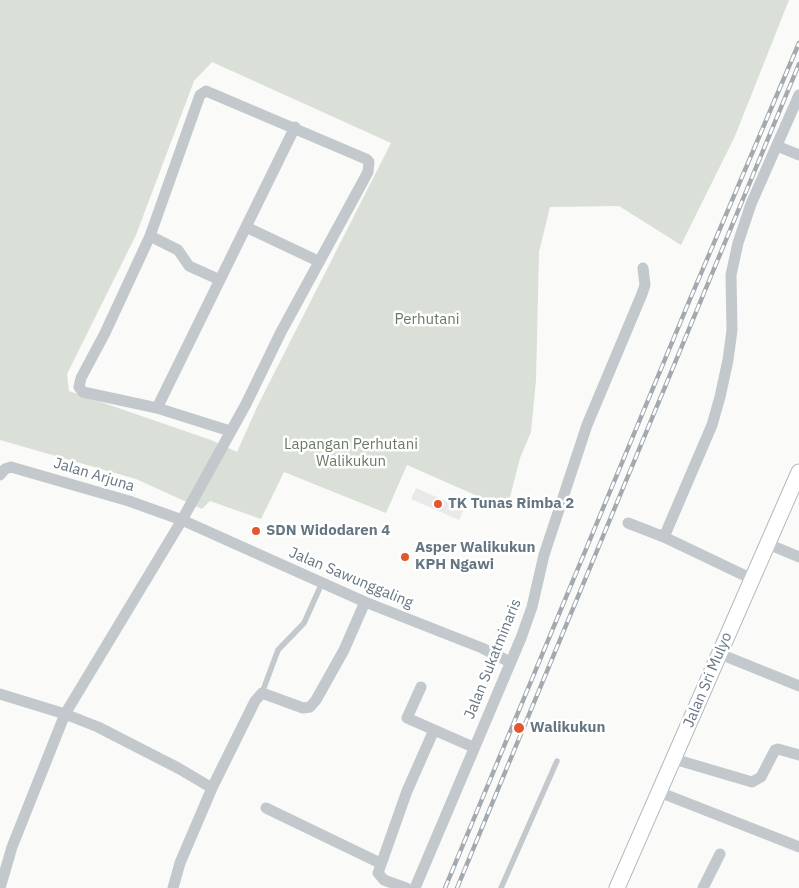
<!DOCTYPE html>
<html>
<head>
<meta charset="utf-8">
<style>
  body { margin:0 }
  canvas { display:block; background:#fafaf8 }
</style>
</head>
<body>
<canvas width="799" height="888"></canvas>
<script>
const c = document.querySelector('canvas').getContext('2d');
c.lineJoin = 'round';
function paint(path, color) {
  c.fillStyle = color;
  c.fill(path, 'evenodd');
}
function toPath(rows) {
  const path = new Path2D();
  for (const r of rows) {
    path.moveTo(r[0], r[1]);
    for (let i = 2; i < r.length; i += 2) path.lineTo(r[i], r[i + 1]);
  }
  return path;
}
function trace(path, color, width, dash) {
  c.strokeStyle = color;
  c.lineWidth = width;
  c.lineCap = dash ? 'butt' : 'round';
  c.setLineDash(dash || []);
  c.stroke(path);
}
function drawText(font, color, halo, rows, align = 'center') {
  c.font = font + ' "IBM Plex Sans",sans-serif';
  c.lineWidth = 5;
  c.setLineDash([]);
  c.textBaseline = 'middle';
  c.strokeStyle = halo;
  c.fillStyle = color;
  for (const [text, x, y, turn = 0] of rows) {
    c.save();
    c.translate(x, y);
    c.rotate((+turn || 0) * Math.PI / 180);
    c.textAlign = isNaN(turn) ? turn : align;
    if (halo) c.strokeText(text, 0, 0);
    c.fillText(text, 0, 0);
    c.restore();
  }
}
const built = toPath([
  [416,488,464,509,459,520,411,499]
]);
const green = toPath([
  [0,0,789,0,735,136,681,245,619,206,550,207,539,252,536,380,531,432,520,458,507,509,407,465,386,513,284,472,261,519,210,501,202,509,136,479,0,440],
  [212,62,391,143,258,405,237,452,211,440,69,391,67,374,136,235,194,81]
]);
const service = toPath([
  [262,693,278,650,304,623,322,583],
  [501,888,557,761]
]);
const minor = toPath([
  [777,146,799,155],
  [246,227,318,261],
  [150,236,178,250,189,266,220,280],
  [157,408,295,127],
  [0,475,5,469,11,467,129,501,182,520,365,602,482,648,510,662],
  [628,523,664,537,752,579],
  [664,537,712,425,720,397,728,360,732,330,731,275,738,243,751,204,799,95],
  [768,544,799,557],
  [720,654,799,686],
  [421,687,407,718,473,747],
  [0,694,65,714,98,727,178,768,212,788],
  [674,759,752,782,761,777,775,750,778,749,799,755],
  [659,792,799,847],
  [266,808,380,863],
  [0,888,12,847,65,714,182,520,246,404,281,332,368,172,369,162,366,159,206,91,200,95,150,236,105,333,81,378,79,387,83,392,157,408,230,431],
  [173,888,180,863,212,788,255,701,262,693,303,708,310,707,316,700,344,650,365,602],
  [406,888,384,880,378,873,407,791,434,730],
  [415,888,521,638,532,607,544,555,587,425,642,294,645,285,643,268],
  [703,888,720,854]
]);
const secondary = toPath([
  [617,888,799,472]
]);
const rail = toPath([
  [445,888,688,304,799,43],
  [457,888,799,64]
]);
const markers = [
  [438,504,5,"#e4572e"],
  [256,531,5,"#e4572e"],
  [405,557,5,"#e4572e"],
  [519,728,6,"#e4572e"]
];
const parkNames = [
  ["Perhutani",427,320],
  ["Lapangan Perhutani",351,445],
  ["Walikukun",351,462]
];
const streetNames = [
  ["Jalan Arjuna",94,475,17],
  ["Jalan Sawunggaling",351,578,23],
  ["Jalan Sukatminaris",493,659,-68],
  ["Jalan Sri Mulyo",708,680,-67]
];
const poiNames = [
  ["TK Tunas Rimba 2",448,504],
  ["SDN Widodaren 4",266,531],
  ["Asper Walikukun",415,548],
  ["KPH Ngawi",415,565],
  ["Walikukun",530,728]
];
paint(built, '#e8e9e9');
paint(green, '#dadfd7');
trace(secondary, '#b3babf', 17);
trace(service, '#c3c8cc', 5.5);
trace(minor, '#c3c8cc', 11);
trace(secondary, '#fff', 15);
trace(rail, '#a2aab0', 4.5);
trace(rail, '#fff', 2.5, [8]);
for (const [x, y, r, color] of markers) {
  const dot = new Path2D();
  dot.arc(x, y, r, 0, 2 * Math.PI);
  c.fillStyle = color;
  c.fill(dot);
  trace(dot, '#fff', 2);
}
drawText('15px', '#687a64', '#fff', parkNames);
drawText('15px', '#657683', '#fff', streetNames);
drawText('bold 15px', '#657683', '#fff', poiNames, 'left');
</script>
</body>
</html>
